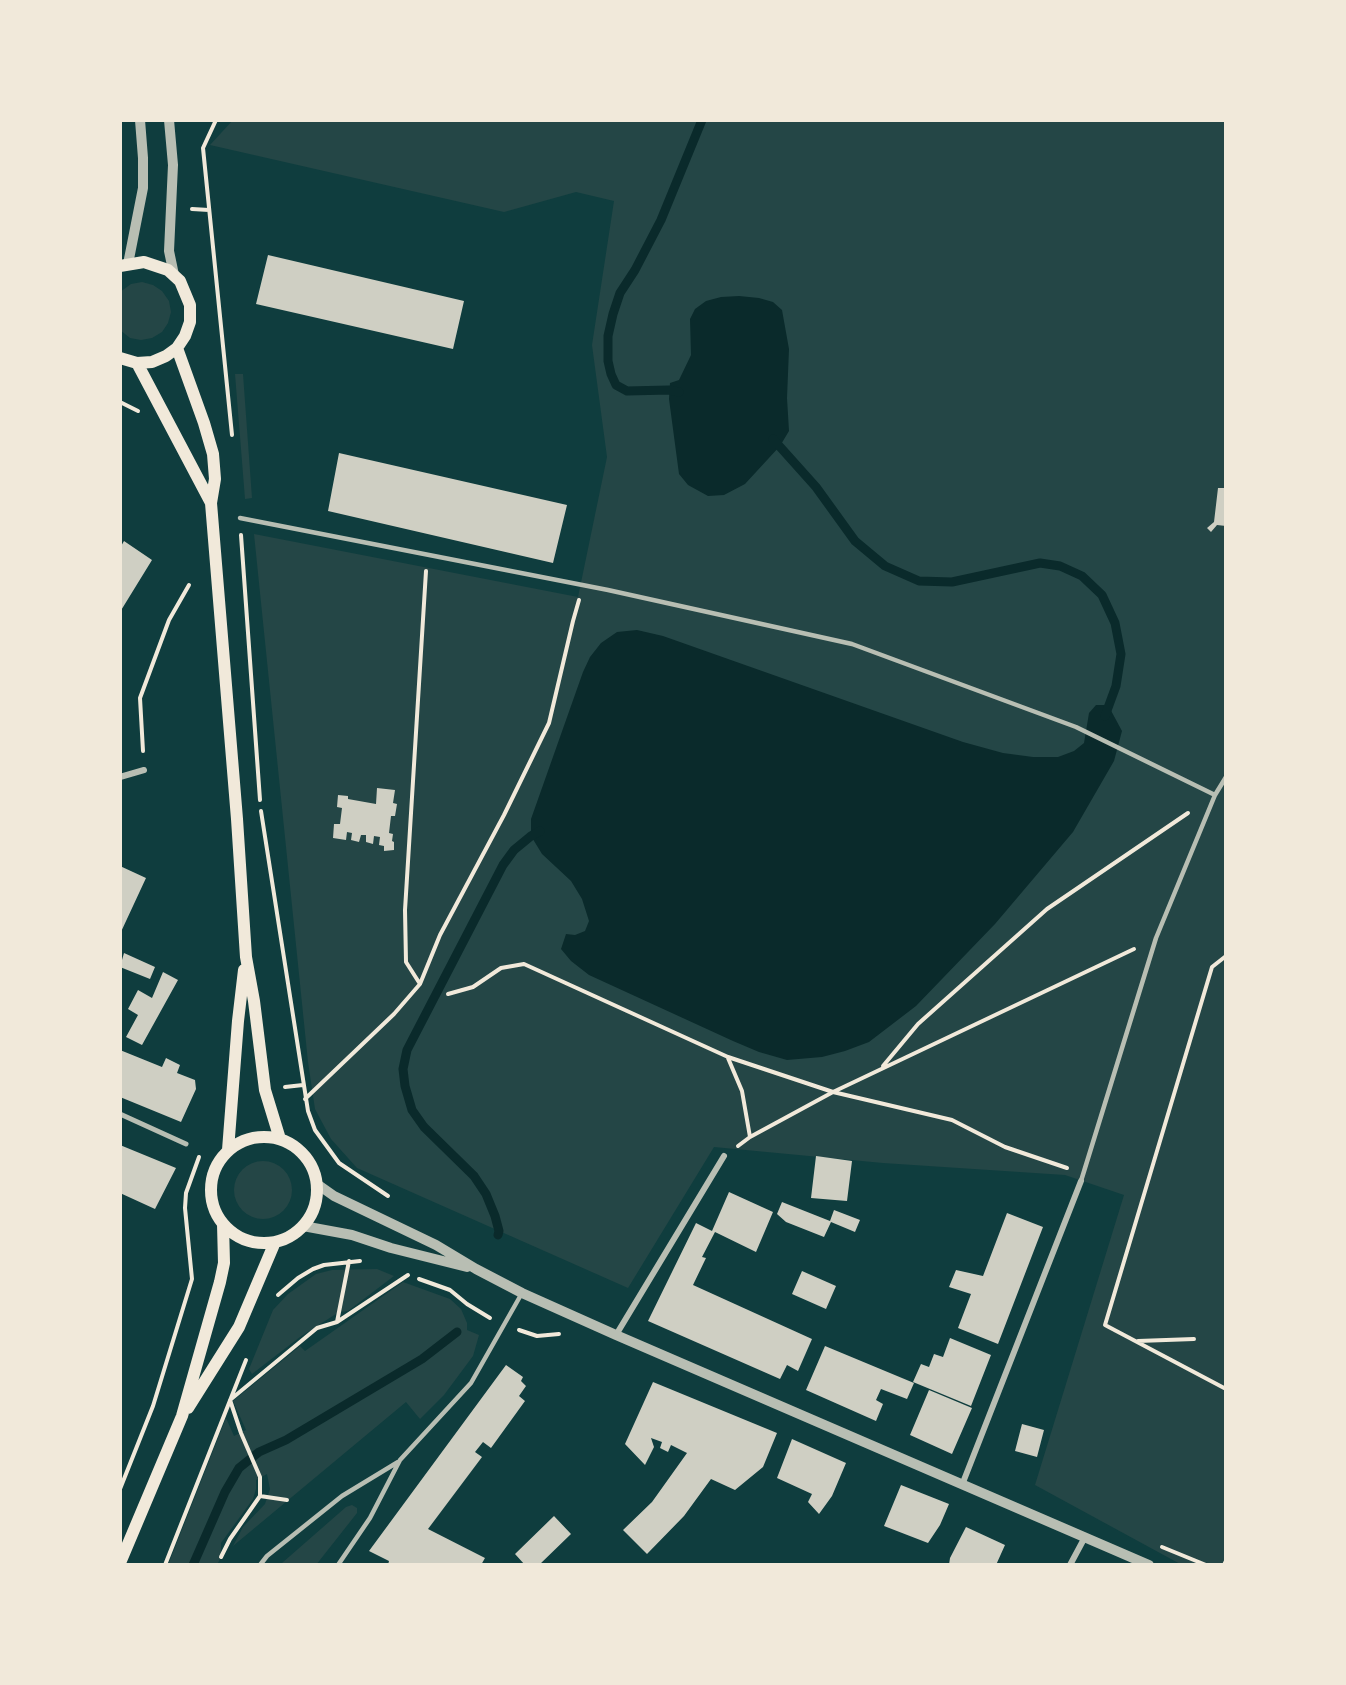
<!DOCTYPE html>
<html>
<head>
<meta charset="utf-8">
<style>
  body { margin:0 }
  #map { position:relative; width:1346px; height:1685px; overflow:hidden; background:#0f3d3e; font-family:Signika,sans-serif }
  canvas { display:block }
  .frame { position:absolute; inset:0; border:122px solid #f1e9da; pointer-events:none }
</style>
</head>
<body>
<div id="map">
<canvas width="1346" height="1685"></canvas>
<div class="frame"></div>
</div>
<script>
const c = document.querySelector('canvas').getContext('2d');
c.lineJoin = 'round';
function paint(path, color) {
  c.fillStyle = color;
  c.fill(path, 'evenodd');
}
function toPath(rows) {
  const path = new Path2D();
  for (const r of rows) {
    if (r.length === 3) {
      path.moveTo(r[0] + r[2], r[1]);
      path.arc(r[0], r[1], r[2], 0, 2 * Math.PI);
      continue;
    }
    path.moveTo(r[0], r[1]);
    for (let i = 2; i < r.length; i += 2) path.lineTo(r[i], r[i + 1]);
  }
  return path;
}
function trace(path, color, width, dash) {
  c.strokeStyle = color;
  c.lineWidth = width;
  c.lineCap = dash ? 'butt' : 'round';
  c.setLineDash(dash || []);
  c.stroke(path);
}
const green = toPath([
  [233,120,1226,120,1226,1565,1182,1565,1035,1485,1124,1195,1065,1175,883,1163,714,1147,628,1288,357,1168,331,1139,315,1109,308,1062,254,534,578,597,607,457,592,345,614,201,576,192,504,212,210,145],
  [142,282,153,285,162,291,169,301,171,312,168,323,162,332,152,338,141,340,130,338,120,330,120,292,131,284],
  [235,374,243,374,252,498,245,499],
  [263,1190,29],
  [377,1269,394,1276,348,1311,339,1312,300,1337,252,1374,249,1369,273,1310,288,1294,316,1274,332,1270],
  [403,1282,450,1299,461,1309,467,1323,467,1330,479,1335,473,1356,444,1395,420,1419,406,1402,233,1546,243,1527,265,1504,270,1489,267,1474,256,1480,256,1489,253,1499,221,1543,221,1557,217,1565,168,1565,226,1418,234,1436,246,1430,233,1401,300,1346,305,1351],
  [352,1505,357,1508,357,1513,316,1565,291,1565,282,1563,346,1507]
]);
const water = toPath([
  [739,296,759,298,773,302,782,310,789,349,787,398,789,431,780,446,745,484,724,495,708,496,688,485,679,474,669,399,670,383,679,380,691,355,690,319,695,309,706,301,721,297],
  [637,630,663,636,963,742,1003,753,1033,757,1058,757,1074,751,1084,743,1089,713,1096,705,1108,705,1122,731,1114,761,1073,832,995,924,916,1006,869,1042,845,1051,822,1057,787,1060,759,1052,733,1041,589,975,571,961,561,949,566,934,575,935,585,931,589,921,582,899,571,881,542,854,531,836,531,819,583,672,590,657,601,643,617,632]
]);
const stream = toPath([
  [679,392,669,390,627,391,616,385,611,374,608,361,608,336,613,314,620,293,635,270,661,220,702,120],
  [773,439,816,487,855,541,885,566,919,581,952,582,1040,563,1060,566,1082,576,1102,595,1115,623,1121,654,1116,686,1105,716],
  [498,1235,499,1231,495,1216,486,1194,474,1176,424,1127,412,1110,405,1086,403,1069,407,1050,503,865,514,850,531,836,540,831],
  [193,1565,225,1492,239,1468,259,1452,286,1440,422,1359,457,1332]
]);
const building = toPath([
  [268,255,464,301,453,349,256,304],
  [339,453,567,505,553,563,328,511],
  [1218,488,1226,488,1226,526,1217,525,1211,532,1207,528,1214,522],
  [124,541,152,560,120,612,120,548],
  [377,788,395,790,393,803,397,804,395,816,391,816,389,833,393,834,392,841,394,842,394,850,384,851,384,846,379,845,380,837,374,836,373,844,366,842,366,835,361,835,359,842,351,840,352,833,347,832,346,840,333,838,334,824,340,824,342,808,337,807,338,795,348,796,348,799,376,804],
  [120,866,146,878,120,934],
  [124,953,155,967,150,979,120,967],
  [163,972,178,980,142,1045,126,1037,138,1015,128,1009,138,990,152,998],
  [120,1050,162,1067,166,1058,180,1065,177,1073,195,1080,196,1089,181,1122,120,1097],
  [120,1145,176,1168,155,1209,120,1193],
  [816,1156,852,1161,847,1201,811,1198],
  [729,1192,773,1212,756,1252,715,1232,702,1257,706,1258,693,1285,812,1339,798,1371,787,1365,780,1379,648,1321,696,1223,712,1231],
  [782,1202,830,1221,834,1210,860,1220,855,1232,831,1222,824,1237,786,1222,777,1214],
  [1007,1213,1043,1227,998,1344,958,1328,971,1294,949,1287,956,1270,983,1276],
  [802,1271,836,1286,826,1309,792,1294],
  [950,1338,991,1355,971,1406,913,1382,921,1364,929,1367,934,1354,943,1357],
  [825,1346,914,1383,907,1399,881,1389,876,1400,883,1404,876,1421,806,1390],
  [506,1365,523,1377,521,1381,526,1386,519,1396,525,1401,491,1448,483,1442,475,1452,482,1457,428,1529,485,1558,481,1565,388,1565,389,1561,369,1551],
  [653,1382,777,1433,763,1467,735,1490,711,1479,684,1516,647,1554,623,1530,652,1502,687,1453,671,1445,668,1452,660,1448,662,1442,651,1438,654,1447,645,1465,625,1444],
  [929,1390,972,1408,952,1454,910,1435],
  [1022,1424,1044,1430,1037,1457,1015,1451],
  [792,1439,846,1463,832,1496,819,1514,808,1502,812,1494,777,1478],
  [901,1485,949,1504,940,1525,928,1543,884,1526],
  [554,1516,571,1534,539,1565,525,1565,515,1554],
  [966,1527,1005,1545,996,1565,949,1565,950,1558]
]);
const path = toPath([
  [216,120,203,148,232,435],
  [192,209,209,210],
  [120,402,138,411],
  [241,535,260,800],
  [143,751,140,698,169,620,189,585],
  [261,811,308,1111,315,1130,339,1163,388,1196],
  [1226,956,1212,967,1105,1325,1226,1389],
  [420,984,406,962,405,910,426,571],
  [448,994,473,987,501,968,524,964,728,1057,833,1092,952,1120,1005,1147,1067,1168],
  [728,1058,742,1091,750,1137],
  [883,1066,918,1024,1047,909,1188,813],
  [285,1087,303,1085],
  [305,1099,394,1014,420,984,440,935,504,815,549,723,573,621,579,600],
  [738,1146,750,1137,833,1092,1134,949],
  [419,1279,450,1290,467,1304,490,1318],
  [278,1295,298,1278,313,1269,324,1265,360,1261],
  [337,1322,349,1261],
  [519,1330,537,1336,559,1334],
  [1138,1341,1194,1339],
  [120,1489,153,1406,192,1279,185,1208,186,1193,199,1157],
  [287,1500,260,1496,260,1477,241,1433,230,1400,317,1328,337,1322,408,1275],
  [1162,1547,1206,1565],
  [221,1557,230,1539,260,1496],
  [165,1565,246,1360],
  [1224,1565,1226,1561]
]);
const service = toPath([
  [240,518,608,590,852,644,1076,727,1215,795],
  [1081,1181,1156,938,1215,795,1226,777],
  [260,1565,267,1556,342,1496,398,1462],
  [338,1565,370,1518,400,1460,471,1383,522,1293]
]);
const pedestrian = toPath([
  [120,1114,186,1144]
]);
const minor = toPath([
  [120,777,144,770],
  [616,1335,724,1156],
  [962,1485,1081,1181],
  [1070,1565,1085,1537]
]);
const tertiary = toPath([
  [169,120,173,165,169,251,174,275],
  [128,264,143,188,143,158,140,120],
  [317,1184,334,1196,436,1245,476,1269,522,1293,616,1335,1149,1565],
  [303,1226,352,1235,391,1248,467,1267]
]);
const secondary = toPath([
  [120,266,144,262,168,270,180,281,190,305,190,322,185,336,177,348,166,356,152,362,137,363,120,358],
  [177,348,204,423,213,454,215,479,211,503,237,819,246,957,254,1001,265,1090,280,1139],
  [137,363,211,503],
  [264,1190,53],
  [228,1150,238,1021,244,970],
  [188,1408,239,1327,275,1242],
  [120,1563,182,1416,220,1282,224,1263,223,1224]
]);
paint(green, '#244646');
paint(water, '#0a2a2b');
trace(stream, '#0a2a2b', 9);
paint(building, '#cfcfc3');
trace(path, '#f1e9da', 4);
trace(service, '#b8beb3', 4.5);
trace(pedestrian, '#b8beb3', 5);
trace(minor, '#b8beb3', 6);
trace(tertiary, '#b8beb3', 10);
trace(secondary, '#f1e9da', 12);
</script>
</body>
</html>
